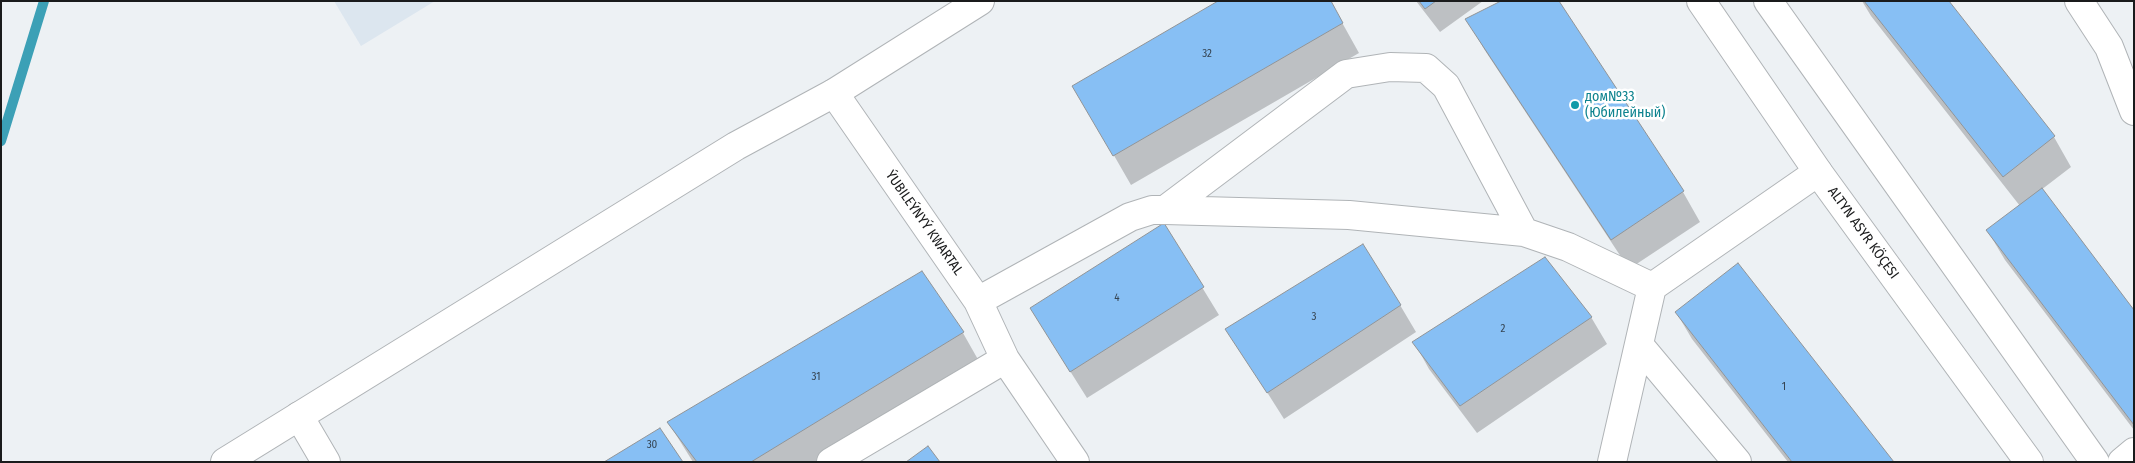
<!DOCTYPE html>
<html>
<head>
<meta charset="utf-8">
<style>
  body { margin:0 }
  #map { position:relative; width:2135px; height:463px; overflow:hidden; background:#edf1f4; font-family:"Fira Sans Condensed",sans-serif }
  canvas { display:block }
  .frame { position:absolute; inset:0; border:2px solid #1a1b1c; pointer-events:none }
</style>
</head>
<body>
<div id="map">
<canvas width="2135" height="463"></canvas>
<div class="frame"></div>
</div>
<script>
const c = document.querySelector('canvas').getContext('2d');
c.lineJoin = 'round';
function paint(path, color) {
  c.fillStyle = color;
  c.fill(path, 'evenodd');
}
function toPath(rows) {
  const path = new Path2D();
  for (const r of rows) {
    path.moveTo(r[0], r[1]);
    for (let i = 2; i < r.length; i += 2) path.lineTo(r[i], r[i + 1]);
  }
  return path;
}
function trace(path, color, width, dash) {
  c.strokeStyle = color;
  c.lineWidth = width;
  c.lineCap = dash ? 'butt' : 'round';
  c.setLineDash(dash || []);
  c.stroke(path);
}
function drawText(font, color, halo, rows, align = 'center') {
  c.font = font + ' "Fira Sans Condensed",sans-serif';
  c.lineWidth = 5;
  c.setLineDash([]);
  c.textBaseline = 'middle';
  c.strokeStyle = halo;
  c.fillStyle = color;
  for (const [text, x, y, turn = 0] of rows) {
    c.save();
    c.translate(x, y);
    c.rotate((+turn || 0) * Math.PI / 180);
    c.textAlign = isNaN(turn) ? turn : align;
    if (halo) c.strokeText(text, 0, 0);
    c.fillText(text, 0, 0);
    c.restore();
  }
}
const built = toPath([
  [334,1,435,1,361,46]
]);
const shadow = toPath([
  [1330,1,1359,53,1131,185,1074,86],
  [1416,1,1483,1,1440,32],
  [1557,1,1683,192,1700,222,1629,269,1484,49,1467,19],
  [1862,1,1947,1,2054,137,2071,167,2041,190,2134,312,2134,430,2005,260,1987,230,2020,206,1871,16],
  [1164,225,1219,315,1087,398,1031,309],
  [922,273,963,333,980,363,817,462,693,462,668,422],
  [1400,305,1416,332,1284,419,1227,329],
  [1676,312,1892,462,1788,462,1692,339],
  [1591,317,1607,344,1477,433,1429,369,1414,342]
]);
const stream = toPath([
  [1,141,44,1]
]);
const building = toPath([
  [1218,1,1331,1,1343,23,1113,156,1072,86,1218,1],
  [1419,1,1436,1,1425,9,1419,1],
  [1501,1,1559,1,1684,191,1611,240,1465,19,1501,1],
  [1864,1,1949,1,2055,136,2003,177,1864,1],
  [2042,188,2134,310,2134,425,1986,230,2042,188],
  [1164,223,1204,287,1070,372,1030,308,1164,223],
  [1363,244,1401,305,1267,393,1225,329,1363,244],
  [1545,257,1592,317,1460,406,1412,342,1545,257],
  [1738,263,1894,462,1792,462,1675,312,1738,263],
  [922,271,964,332,751,462,697,462,667,422,922,271],
  [660,428,683,462,604,462,660,428],
  [928,446,940,462,906,462,928,446]
]);
const minor = toPath([
  [2079,1,2109,47,2134,111],
  [834,93,978,301,1005,359,1075,462],
  [1165,210,1346,74,1390,67,1426,68,1446,86,1524,232],
  [978,301,1130,217,1152,210,1165,210,1349,215,1524,232,1568,247,1652,287,1818,172],
  [1639,345,1737,462],
  [299,416,326,462],
  [831,462,1005,359],
  [1612,462,1652,287],
  [2122,462,2134,452]
]);
const tertiary = toPath([
  [225,462,736,146,834,93,980,1]
]);
const secondary = toPath([
  [1701,1,1818,172,2029,462],
  [1768,1,2095,462]
]);
const markers = [
  [1575,105,5,"#0f9aa8"]
];
const numberNames = [
  ["32",1207,54],
  ["4",1117,298],
  ["3",1314,317],
  ["2",1503,329],
  ["31",816,377],
  ["1",1784,387],
  ["30",652,445]
];
const cultureNames = [
  ["дом№33",1585,97],
  ["(Юбилейный)",1585,113]
];
const streetNames = [
  ["ÝUBILEÝNYÝ KWARTAL",924,223,55],
  ["ALTYN ASYR KÖÇESI",1863,233,54]
];
paint(built, '#dce6ef');
paint(shadow, '#0003');
trace(stream, '#3ca0b6', 10);
paint(building, '#87bff4');
trace(building, '#919497', 1);
trace(minor, '#b0b4b7', 30);
trace(tertiary, '#b0b4b7', 30);
trace(secondary, '#b0b4b7', 30);
trace(minor, '#fff', 28);
trace(tertiary, '#fff', 28);
trace(secondary, '#fff', 28);
for (const [x, y, r, color] of markers) {
  const dot = new Path2D();
  dot.arc(x, y, r, 0, 2 * Math.PI);
  c.fillStyle = color;
  c.fill(dot);
  trace(dot, '#fff', 2);
}
drawText('11px', '#354452', null, numberNames);
drawText('14px', '#0d838f', '#fff', cultureNames, 'left');
drawText('14px', '#1a1b1c', '#fff', streetNames);
</script>
</body>
</html>
